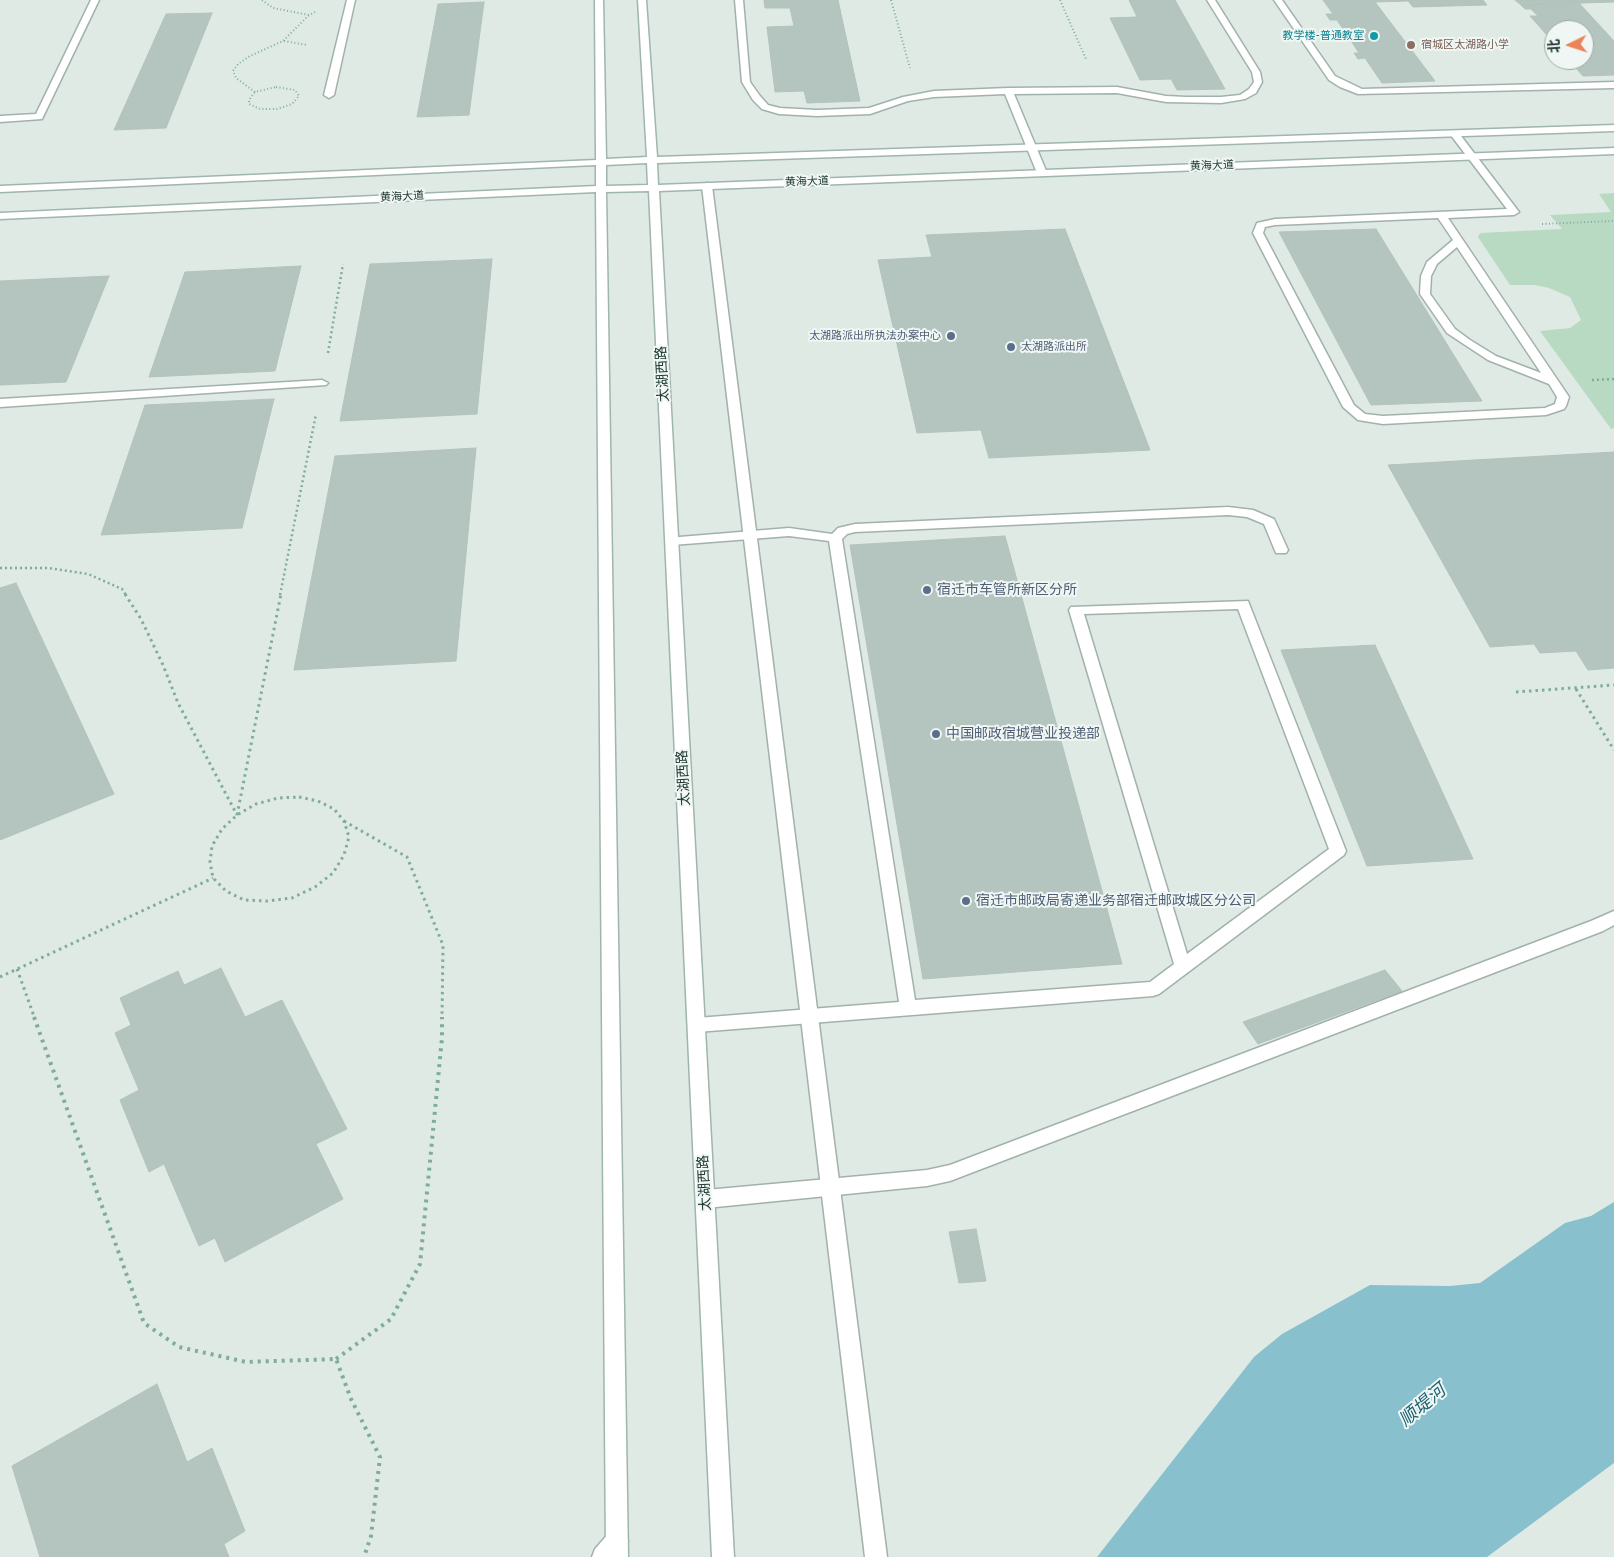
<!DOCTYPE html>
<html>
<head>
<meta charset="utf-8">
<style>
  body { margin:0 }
  #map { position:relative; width:1614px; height:1557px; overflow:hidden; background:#dfeae5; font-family:"Varela Round","Noto Sans SC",sans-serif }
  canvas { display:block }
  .north { position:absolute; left:1544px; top:20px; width:50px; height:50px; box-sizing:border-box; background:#eff6f3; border:1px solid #9daaa6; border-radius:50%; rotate:266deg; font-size:14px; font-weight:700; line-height:20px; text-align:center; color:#213933 }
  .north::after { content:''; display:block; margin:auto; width:18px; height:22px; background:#ed835a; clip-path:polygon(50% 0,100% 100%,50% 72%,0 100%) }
</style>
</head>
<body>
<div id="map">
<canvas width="1614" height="1557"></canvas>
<div class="north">北</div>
</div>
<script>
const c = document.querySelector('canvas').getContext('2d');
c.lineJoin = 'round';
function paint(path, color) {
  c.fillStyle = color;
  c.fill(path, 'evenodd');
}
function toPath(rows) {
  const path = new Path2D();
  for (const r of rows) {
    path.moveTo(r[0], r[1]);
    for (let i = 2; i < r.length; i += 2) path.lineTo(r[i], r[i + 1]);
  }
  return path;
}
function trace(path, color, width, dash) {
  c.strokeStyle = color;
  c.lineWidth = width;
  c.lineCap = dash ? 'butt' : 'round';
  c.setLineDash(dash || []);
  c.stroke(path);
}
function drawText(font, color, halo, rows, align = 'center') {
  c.font = font + ' "Varela Round","Noto Sans SC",sans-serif';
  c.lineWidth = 4;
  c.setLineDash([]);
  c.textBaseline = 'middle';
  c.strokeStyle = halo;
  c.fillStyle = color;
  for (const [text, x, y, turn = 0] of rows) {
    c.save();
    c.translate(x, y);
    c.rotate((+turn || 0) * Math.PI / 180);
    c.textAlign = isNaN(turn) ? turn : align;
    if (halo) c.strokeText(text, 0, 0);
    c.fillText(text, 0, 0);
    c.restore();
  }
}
const green = toPath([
  [1614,193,1614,428,1611,429,1540,331,1570,328,1581,320,1570,297,1549,288,1535,285,1510,285,1478,237,1480,233,1562,229,1550,215,1611,212,1599,194]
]);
const water = toPath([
  [1614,1202,1614,1463,1487,1557,1097,1557,1254,1357,1282,1334,1370,1285,1450,1286,1480,1283,1565,1223,1591,1216]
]);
const building = toPath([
  [764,0,838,0,860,101,807,103,804,91,775,92,767,27,794,26,790,8,765,8,764,0],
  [1129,0,1175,0,1225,89,1177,90,1171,79,1140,80,1110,18,1137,17,1129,0],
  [1323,0,1483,0,1487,5,1413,7,1408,1,1375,2,1435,81,1382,83,1365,58,1358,59,1354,53,1359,53,1337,20,1330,20,1326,14,1333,14,1323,0],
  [1515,0,1614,0,1614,2,1521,5,1515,0],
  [484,2,469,115,417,117,438,4,484,2],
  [1579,3,1614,41,1614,75,1583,76,1569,60,1584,60,1584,30,1554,30,1554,43,1530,16,1538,16,1531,9,1525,9,1521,5,1579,3],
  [212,13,166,128,114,130,166,14,212,13],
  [1065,229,1150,450,989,458,981,430,917,433,878,260,932,257,926,235,1065,229],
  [1376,229,1482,401,1371,405,1279,232,1376,229],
  [492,259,477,414,340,421,370,264,492,259],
  [301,266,275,371,149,377,185,272,301,266],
  [109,276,66,382,0,385,0,281,109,276],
  [274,399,242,528,101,535,145,405,274,399],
  [476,448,456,661,294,670,335,456,476,448],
  [1614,452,1614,668,1588,670,1576,651,1540,653,1534,644,1490,647,1388,465,1614,452],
  [1005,536,1122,964,923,979,850,545,1005,536],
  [16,583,114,794,0,840,0,588,16,583],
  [1375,645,1473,859,1367,866,1281,650,1375,645],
  [221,968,245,1017,282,1000,347,1129,316,1144,343,1199,225,1262,215,1238,199,1246,164,1164,149,1172,120,1100,139,1090,115,1033,131,1025,120,998,178,971,184,985,221,968],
  [1385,970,1402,991,1258,1044,1243,1022,1385,970],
  [976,1229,986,1281,959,1283,949,1232,976,1229],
  [157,1384,187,1462,212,1448,245,1531,224,1544,229,1557,40,1557,12,1466,157,1384]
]);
const pathFar3 = toPath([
  [262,0,273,8,309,15],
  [891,0,910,68],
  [1060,0,1086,59],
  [284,41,307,45],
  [276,87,295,90,299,96,292,104,277,109,260,109,249,104,249,100,255,92,276,87],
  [255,92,236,78,233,71,238,64,250,56,283,41,308,16,315,12],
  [1542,224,1614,221]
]);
const pathFar2 = toPath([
  [328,353,343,264],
  [1592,380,1614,379],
  [0,568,49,568,88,574,122,589,126,595],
  [280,595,316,414]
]);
const pathFar1 = toPath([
  [125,594,141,619,163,665,178,703,237,815],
  [1576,689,1614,750],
  [1516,692,1614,685],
  [299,797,318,801,334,809,344,821,349,837,344,855,333,873,315,887,292,898,267,901,244,900,226,891,213,878,210,862,212,846,222,829,237,815,256,804,278,798,299,797],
  [237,815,281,594],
  [344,821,407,857,443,945,442,1019],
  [17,969,35,1019],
  [0,977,213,878]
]);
const path = toPath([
  [34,1017,144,1323,179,1347,246,1362,336,1359,351,1399,380,1457,371,1536,364,1557],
  [336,1359,391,1319,420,1264,442,1038,442,1017]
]);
const lane = toPath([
  [91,0,99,0,42,119,0,122,0,116,36,114,91,0],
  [347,0,355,0,334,95,329,98,324,95,347,0],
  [735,0,743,0,750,82,760,96,768,105,780,108,817,110,869,108,903,97,934,91,1008,88,1117,87,1166,96,1186,97,1221,97,1240,95,1249,89,1254,82,1252,72,1207,0,1215,0,1260,72,1262,82,1256,93,1245,99,1221,103,1166,102,1117,93,1014,94,1047,173,1042,176,1037,173,1005,94,934,97,908,101,870,114,817,116,779,114,762,109,753,100,742,82,735,0],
  [1274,0,1282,0,1335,76,1362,89,1614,82,1614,88,1358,94,1340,87,1329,80,1274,0],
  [1455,131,1458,132,1519,212,1514,215,1448,218,1569,397,1566,406,1564,409,1546,415,1383,424,1358,420,1343,407,1253,233,1257,223,1275,219,1507,209,1450,134,1455,131],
  [1438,218,1453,240,1427,262,1421,276,1420,294,1447,333,1488,360,1549,384,1557,397,1555,404,1545,408,1383,416,1365,414,1354,405,1263,233,1265,227,1275,225,1438,218],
  [1457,247,1541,373,1496,356,1470,340,1455,329,1430,294,1431,276,1437,264,1457,247],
  [322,380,328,383,326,385,0,407,0,399,322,380],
  [1228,507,1253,510,1274,519,1288,550,1286,553,1276,553,1264,524,1247,517,1228,515,855,532,847,534,842,539,915,1000,1150,982,1174,964,1069,610,1071,607,1248,601,1346,851,1344,855,1159,994,1153,996,697,1032,691,1030,688,1025,691,1020,697,1018,899,1002,829,541,789,536,672,545,667,544,666,541,667,538,789,528,832,534,838,528,855,524,1228,507],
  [1238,609,1329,849,1187,954,1084,614,1238,609],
  [1614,911,1614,925,1603,931,950,1181,927,1186,706,1208,699,1205,697,1199,699,1193,706,1190,927,1170,950,1165,1591,921,1614,911]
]);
const street = toPath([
  [707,183,712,186,887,1557,865,1557,702,186,707,183],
  [617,1530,625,1533,628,1541,625,1549,617,1557,592,1557,595,1549,609,1533,617,1530]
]);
const secondary = toPath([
  [595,0,603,0,606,159,647,157,638,0,646,0,657,157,1614,125,1614,131,657,163,658,185,1614,148,1614,154,659,191,734,1557,712,1557,649,191,606,192,628,1557,606,1557,596,192,0,219,0,213,596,186,596,165,0,192,0,186,596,160,595,0],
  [647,163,648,185,606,186,606,165,647,163]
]);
const markers = [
  [1374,36,5,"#0f9aa8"],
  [1411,45,5,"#8d6e63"],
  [951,336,5,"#5c6f8a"],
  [1011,347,5,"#5c6f8a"],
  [927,590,5,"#5c6f8a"],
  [936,734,5,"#5c6f8a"],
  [966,901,5,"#5c6f8a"]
];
const farCulturenames = [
  ["教学楼-普通教室",1364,36]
];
const farEducationnames = [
  ["宿城区太湖路小学",1421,45]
];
const farStreetnames = [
  ["黄海大道",1212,166,-2],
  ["黄海大道",807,182,-2],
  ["黄海大道",402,197,-3]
];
const farServicenames = [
  ["太湖路派出所执法办案中心",941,336],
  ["太湖路派出所",1021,347,"left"]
];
const streetNames = [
  ["太湖西路",663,374,-93],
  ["太湖西路",684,778,-93],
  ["太湖西路",705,1183,-93]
];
const serviceNames = [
  ["宿迁市车管所新区分所",937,590],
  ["中国邮政宿城营业投递部",946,734],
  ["宿迁市邮政局寄递业务部宿迁邮政城区分公司",976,901]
];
const nearWaternames = [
  ["顺堤河",1423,1406,-40]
];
paint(green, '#b8dac3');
paint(water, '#88c0cd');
paint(building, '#b4c4be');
trace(building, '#b2c3bc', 1);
trace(lane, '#a2b1ac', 3);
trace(street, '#a2b1ac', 3);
trace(secondary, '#9fb5ad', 3);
trace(pathFar3, '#80aca0', 2, [1, 2.5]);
trace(pathFar2, '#80aca0', 2.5, [2, 3]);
trace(pathFar1, '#80aca0', 3, [2.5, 4]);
trace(path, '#80aca0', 4, [3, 5]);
paint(lane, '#fff');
paint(street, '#fff');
paint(secondary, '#fff');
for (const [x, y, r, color] of markers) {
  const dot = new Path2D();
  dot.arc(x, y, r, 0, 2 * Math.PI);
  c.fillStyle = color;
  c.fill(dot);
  trace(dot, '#eff6f3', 2);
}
drawText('11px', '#0d838f', '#eff6f3', farCulturenames, 'right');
drawText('11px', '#785e54', '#eff6f3', farEducationnames, 'left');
drawText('11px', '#213933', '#eff6f3', farStreetnames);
drawText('11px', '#4e5e75', '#eff6f3', farServicenames, 'right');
drawText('14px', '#213933', '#eff6f3', streetNames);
drawText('14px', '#4e5e75', '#eff6f3', serviceNames, 'left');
drawText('italic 18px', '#1d6172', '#eff6f3', nearWaternames);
</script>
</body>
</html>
